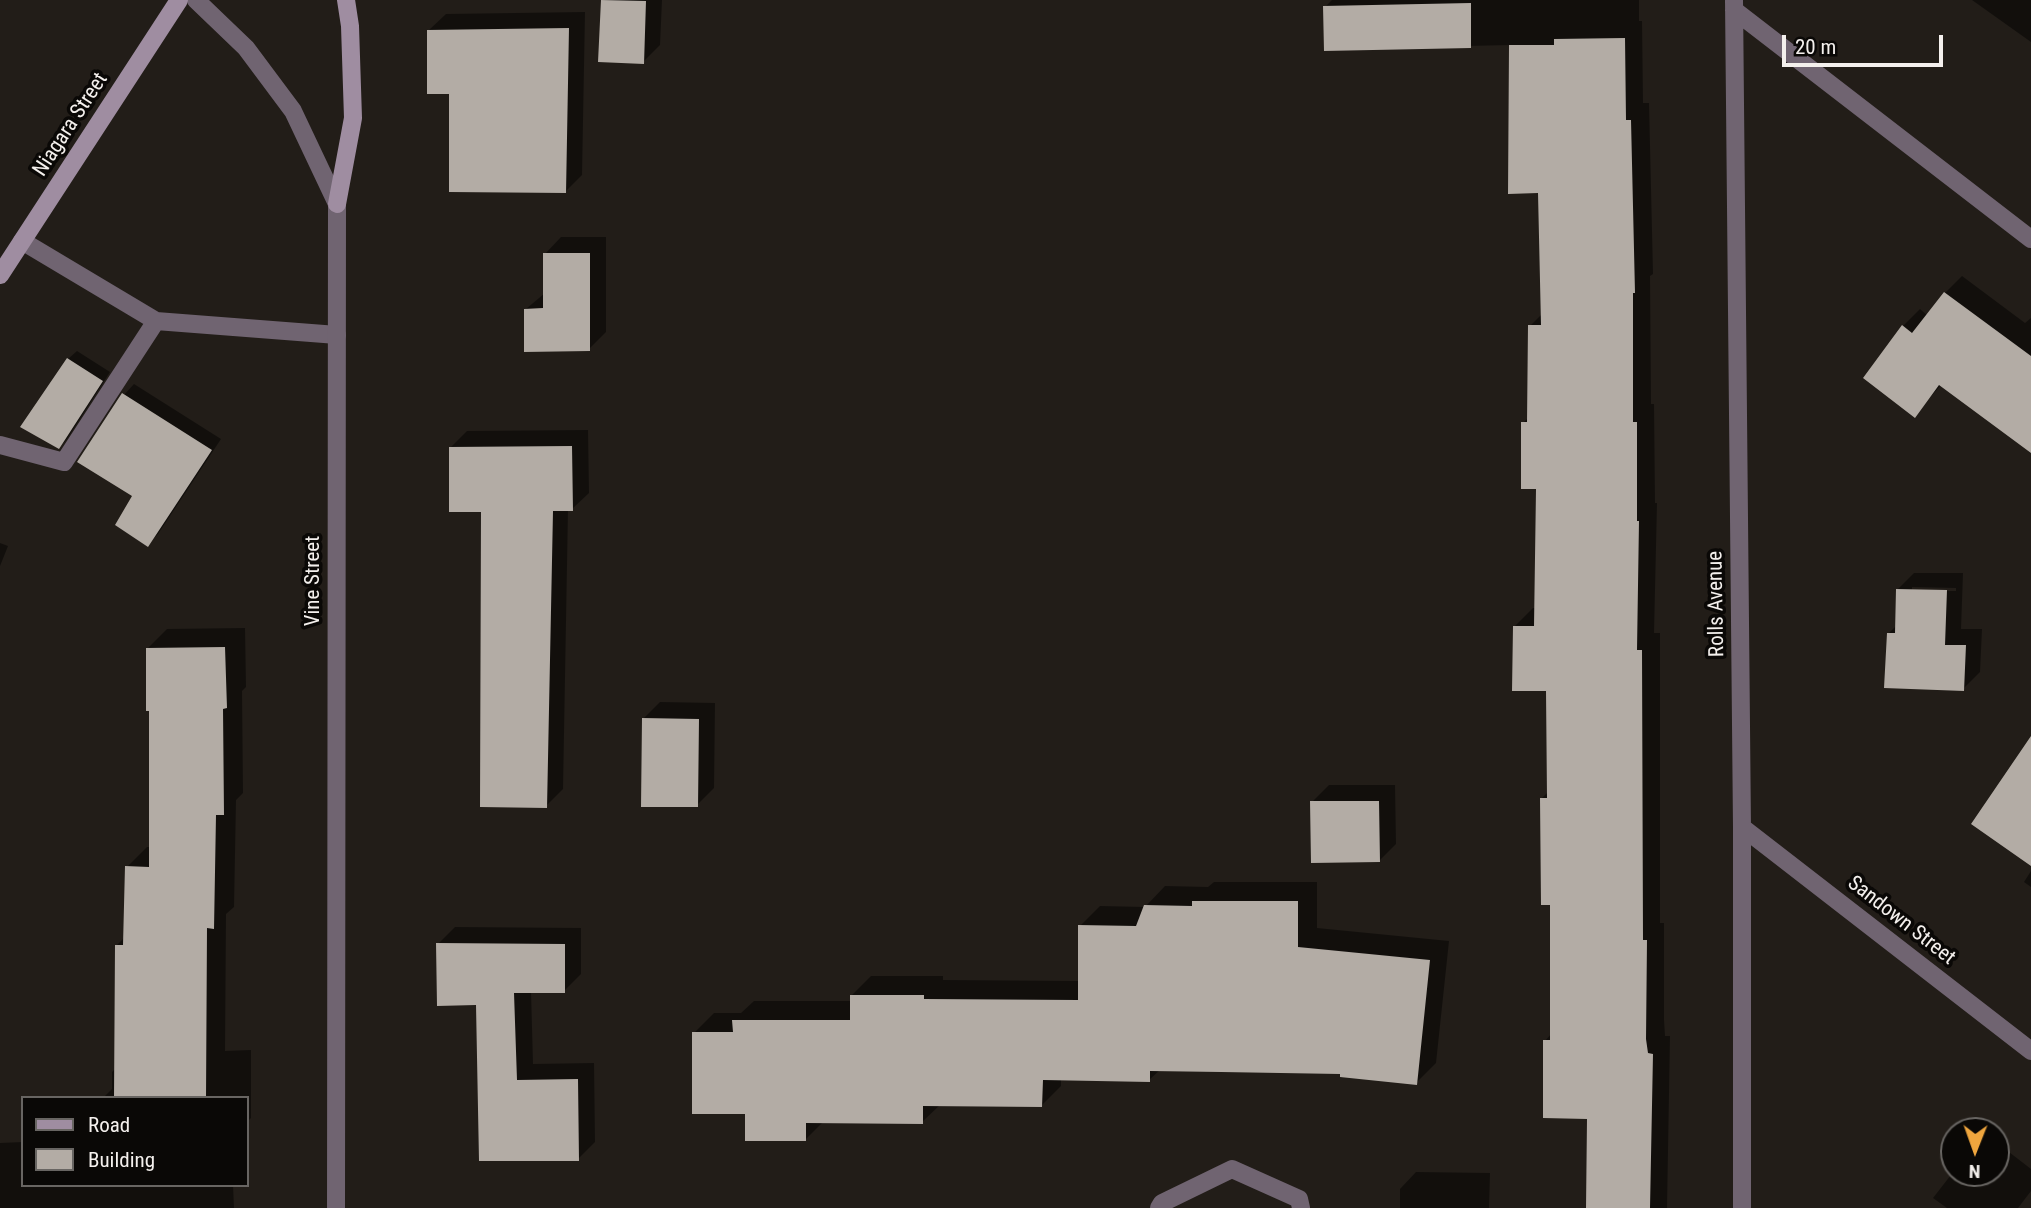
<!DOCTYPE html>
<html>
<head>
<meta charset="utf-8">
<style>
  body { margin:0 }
  #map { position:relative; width:2031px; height:1208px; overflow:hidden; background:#221d18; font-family:"Roboto Condensed",sans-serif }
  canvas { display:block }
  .legend { position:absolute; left:21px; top:1096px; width:228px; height:91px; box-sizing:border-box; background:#0a0806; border:2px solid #686562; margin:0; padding:9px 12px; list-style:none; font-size:21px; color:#f4f0ed }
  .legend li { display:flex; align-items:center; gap:14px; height:35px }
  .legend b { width:35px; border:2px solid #686562 }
  .north { position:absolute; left:1940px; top:1117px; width:70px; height:70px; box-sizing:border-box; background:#0a0806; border:2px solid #686562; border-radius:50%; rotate:181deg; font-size:19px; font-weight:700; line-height:28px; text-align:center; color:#f4f0ed }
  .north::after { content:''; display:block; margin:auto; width:24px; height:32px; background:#f0a63e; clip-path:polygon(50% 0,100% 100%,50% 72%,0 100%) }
  .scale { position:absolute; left:1782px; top:35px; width:161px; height:32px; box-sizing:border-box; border:4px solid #f4f0ed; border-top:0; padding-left:9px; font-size:21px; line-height:24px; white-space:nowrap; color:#f4f0ed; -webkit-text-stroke:5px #0a0806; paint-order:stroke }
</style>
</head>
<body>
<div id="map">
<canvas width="2031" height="1208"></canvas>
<ul class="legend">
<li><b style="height:9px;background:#9f8da1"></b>Road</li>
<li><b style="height:19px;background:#b3aca5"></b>Building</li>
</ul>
<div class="north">N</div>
<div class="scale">20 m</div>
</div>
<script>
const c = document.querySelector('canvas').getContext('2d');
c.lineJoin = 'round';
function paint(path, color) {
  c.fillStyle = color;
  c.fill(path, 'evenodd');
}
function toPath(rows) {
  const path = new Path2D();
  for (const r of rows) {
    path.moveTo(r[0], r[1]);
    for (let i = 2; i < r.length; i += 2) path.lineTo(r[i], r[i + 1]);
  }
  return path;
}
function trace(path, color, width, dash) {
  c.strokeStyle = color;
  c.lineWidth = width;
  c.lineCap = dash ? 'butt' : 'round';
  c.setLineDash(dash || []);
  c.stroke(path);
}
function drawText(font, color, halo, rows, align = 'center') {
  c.font = font + ' "Roboto Condensed",sans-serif';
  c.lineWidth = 7;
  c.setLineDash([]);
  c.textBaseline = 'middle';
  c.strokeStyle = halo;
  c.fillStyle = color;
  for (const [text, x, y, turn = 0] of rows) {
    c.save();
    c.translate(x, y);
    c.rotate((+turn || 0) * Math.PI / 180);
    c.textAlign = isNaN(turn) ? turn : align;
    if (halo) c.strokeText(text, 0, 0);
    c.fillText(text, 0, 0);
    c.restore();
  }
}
const shadow = toPath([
  [602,0,662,0,660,45,643,62],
  [1332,0,1639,0,1639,21,1642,21,1643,103,1649,103,1653,274,1650,276,1651,404,1654,404,1655,503,1657,503,1654,633,1660,633,1660,923,1664,923,1664,1020,1665,1036,1670,1036,1667,1208,1588,1208,1589,1117,1545,1041,1552,1033,1552,903,1541,799,1548,792,1548,689,1515,626,1533,608,1536,608,1538,487,1523,423,1529,417,1530,326,1543,313,1540,192,1511,45,1326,49,1325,7],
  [1972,0,2031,0,2031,42],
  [585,12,582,175,565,192,451,92,429,30,446,14],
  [561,237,606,237,606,332,589,349,526,309,545,293,545,254],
  [1962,276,2025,323,2031,318,2031,451,1942,384,1914,415,1865,378,1903,326,1920,309,1928,316,1945,293],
  [77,351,110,372,67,439,59,447,68,359],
  [134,384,221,439,158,534,148,544,134,496,124,395],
  [588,430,589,493,572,509,568,509,563,789,546,806,482,510,450,448,467,431],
  [0,543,8,546,0,566],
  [1914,573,1963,573,1961,629,1982,629,1980,672,1963,689,1888,634,1897,625,1898,589],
  [1912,587,1956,588,1956,591,1912,591],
  [245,628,246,687,242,691,243,793,236,800,234,907,226,914,225,1051,251,1050,251,1118,247,1122,247,1098,103,1098,112,1089,112,1072,116,1068,117,945,125,937,127,867,147,847,150,847,150,709,147,649,167,629],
  [660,702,715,703,714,788,697,805,643,719],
  [1329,785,1395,785,1396,844,1379,861,1312,802],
  [2031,871,2031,887,2024,882],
  [1214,882,1317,882,1317,928,1449,941,1436,1063,1416,1083,1342,1072,1160,1070,1149,1080,1061,1079,1061,1086,1042,1105,940,1105,922,1122,824,1121,805,1140,747,1113,694,1033,714,1013,741,1013,754,1001,851,1001,851,996,871,976,943,976,943,980,1079,981,1080,926,1100,906,1145,907,1165,886,1208,887],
  [455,927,581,928,581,974,564,991,531,991,533,1064,594,1063,595,1142,578,1159,480,1160,478,1004,438,944],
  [23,1142,23,1185,233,1185,234,1208,0,1208,0,1143],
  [1996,1142,2031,1169,2031,1191,2018,1208,1947,1208,1933,1198,1954,1171,1954,1173,1996,1173],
  [1416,1172,1490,1173,1489,1208,1400,1208,1400,1189]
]);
const building = toPath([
  [601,0,646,1,644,64,598,62],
  [1471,3,1471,48,1324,51,1323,6],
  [569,28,566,193,449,192,449,94,427,94,427,30],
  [1625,38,1626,120,1631,120,1635,293,1633,293,1633,422,1637,422,1637,521,1639,521,1637,650,1642,650,1643,940,1647,940,1646,1039,1648,1053,1653,1054,1650,1208,1586,1208,1587,1119,1543,1118,1543,1040,1550,1040,1550,905,1541,905,1540,798,1547,798,1546,691,1512,691,1513,626,1534,626,1536,489,1521,489,1521,422,1527,422,1528,325,1541,325,1538,193,1508,194,1509,45,1554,45,1554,39],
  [543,253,590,253,590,351,524,352,524,309,543,308],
  [1944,292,2031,356,2031,453,1939,385,1915,418,1863,378,1902,325,1912,333],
  [67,358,103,381,59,449,20,427],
  [122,393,212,450,148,547,115,525,132,496,77,462],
  [572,446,573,511,553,511,547,808,480,807,481,512,449,512,449,447],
  [1896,589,1947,590,1945,645,1966,645,1964,691,1884,688,1887,633,1895,633],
  [225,647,227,708,223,709,224,815,216,815,214,929,207,928,206,1098,114,1098,115,945,123,945,125,866,149,867,149,711,146,711,146,648],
  [642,718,699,719,698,807,641,807],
  [2031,736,2031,866,1971,824],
  [1310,801,1379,801,1380,862,1311,863],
  [1192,901,1298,901,1298,947,1430,960,1417,1085,1340,1077,1340,1074,1221,1072,1150,1071,1150,1082,1043,1080,1042,1107,923,1106,923,1124,806,1123,806,1141,745,1141,745,1114,692,1114,692,1032,733,1032,732,1020,850,1020,850,995,924,995,924,999,1078,1000,1078,925,1136,926,1144,905,1192,906],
  [436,943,565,944,565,993,514,993,517,1080,578,1079,579,1161,479,1161,476,1005,437,1006]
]);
const service = toPath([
  [22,241,156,321],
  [0,445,64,462,156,321,337,335]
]);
const minor = toPath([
  [1734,0,1742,827,1742,1208],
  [1734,10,2031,239],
  [1742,827,2031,1051],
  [1159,1208,1162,1203,1232,1169,1299,1199,1301,1208]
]);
const tertiary = toPath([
  [196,0,246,48,293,111,337,204,336,1208]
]);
const secondary = toPath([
  [337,204,353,118,350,26,346,0],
  [0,275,179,0]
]);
const streetNames = [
  ["Niagara Street",71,125,-57],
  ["Vine Street",314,581,-90],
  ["Rolls Avenue",1717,604,-91],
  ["Sandown Street",1901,921,38]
];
paint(shadow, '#0007');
paint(building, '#b3aca5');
trace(service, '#706471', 18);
trace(minor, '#706471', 18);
trace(tertiary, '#706471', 18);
trace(secondary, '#9f8da1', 18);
drawText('21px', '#f4f0ed', '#0a0806', streetNames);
</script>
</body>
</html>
